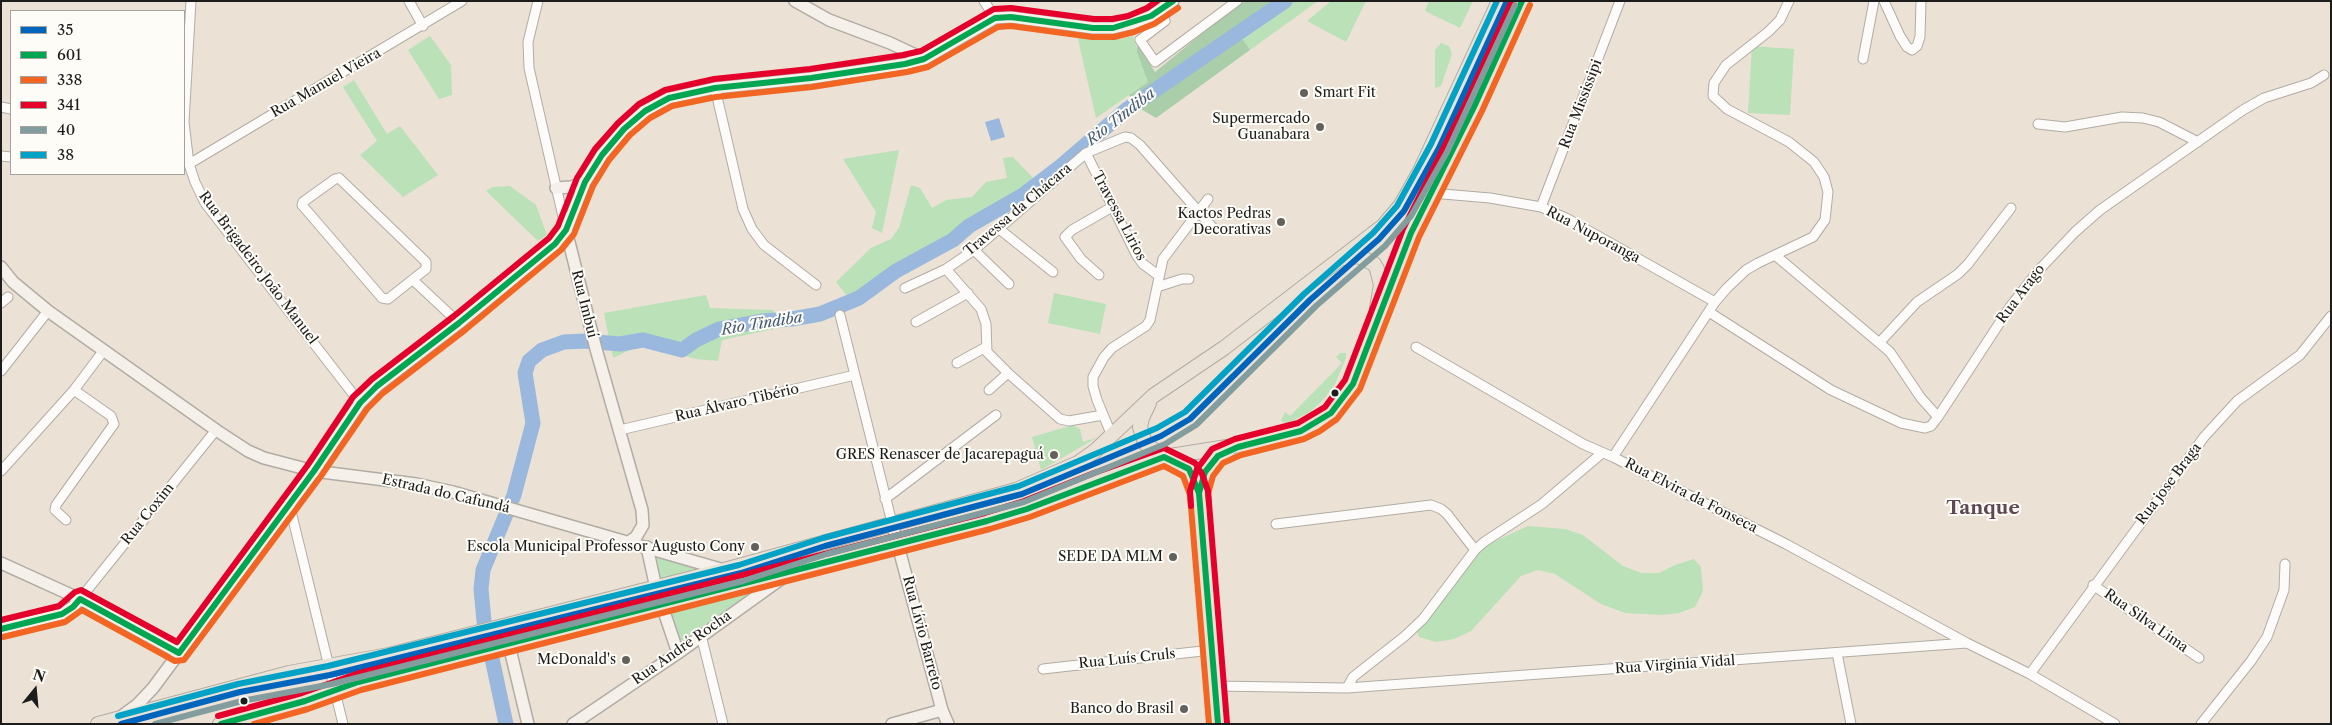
<!DOCTYPE html>
<html>
<head>
<meta charset="utf-8">
<style>
  body { margin:0 }
  #map { position:relative; width:2332px; height:725px; overflow:hidden; background:#ebe2d5; font-family:"Libre Caslon Text",serif }
  canvas { display:block }
  .frame { position:absolute; inset:0; border:2px solid #1c1c1c; pointer-events:none }
  .legend { position:absolute; left:10px; top:10px; width:175px; height:165px; box-sizing:border-box; background:#fdfcf7; border:1px solid #a3a29f; margin:0; padding:6px 9px; list-style:none; font-size:15px; color:#1c1c1c }
  .legend li { display:flex; align-items:center; gap:10px; height:25px }
  .legend b { width:25px; border:1px solid #a3a29f }
  .north { position:absolute; left:10px; top:665px; width:50px; height:50px; -webkit-text-stroke:4px #fdfcf7; paint-order:stroke; rotate:17deg; font-size:14px; font-weight:700; line-height:20px; text-align:center; color:#1c1c1c }
  .north::after { content:''; display:block; margin:auto; width:18px; height:22px; background:#1c1c1c; clip-path:polygon(50% 0,100% 100%,50% 72%,0 100%) }
</style>
</head>
<body>
<div id="map">
<canvas width="2332" height="725"></canvas>
<div class="frame"></div>
<ul class="legend">
<li><b style="height:6px;background:#0065bd"></b>35</li>
<li><b style="height:6px;background:#00a651"></b>601</li>
<li><b style="height:6px;background:#f26522"></b>338</li>
<li><b style="height:6px;background:#e4002b"></b>341</li>
<li><b style="height:6px;background:#839c9e"></b>40</li>
<li><b style="height:6px;background:#01a2c5"></b>38</li>
</ul>
<div class="north">N</div>
</div>
<script>
const c = document.querySelector('canvas').getContext('2d');
c.lineJoin = 'round';
function paint(path, color) {
  c.fillStyle = color;
  c.fill(path, 'evenodd');
}
function toPath(rows) {
  const path = new Path2D();
  for (const r of rows) {
    path.moveTo(r[0], r[1]);
    for (let i = 2; i < r.length; i += 2) path.lineTo(r[i], r[i + 1]);
  }
  return path;
}
function trace(path, color, width, dash) {
  c.strokeStyle = color;
  c.lineWidth = width;
  c.lineCap = dash ? 'butt' : 'round';
  c.setLineDash(dash || []);
  c.stroke(path);
}
function drawText(font, color, halo, rows, align = 'center') {
  c.font = font + ' "Libre Caslon Text",serif';
  c.lineWidth = 4;
  c.setLineDash([]);
  c.textBaseline = 'middle';
  c.strokeStyle = halo;
  c.fillStyle = color;
  for (const [text, x, y, turn = 0] of rows) {
    c.save();
    c.translate(x, y);
    c.rotate((+turn || 0) * Math.PI / 180);
    c.textAlign = isNaN(turn) ? turn : align;
    if (halo) c.strokeText(text, 0, 0);
    c.fillText(text, 0, 0);
    c.restore();
  }
}
const green = toPath([
  [1291,1,1318,1,1250,50,1242,38],
  [1331,1,1366,1,1346,42,1307,21],
  [1429,1,1473,1,1460,28,1425,11],
  [1077,35,1120,39,1133,36,1148,82,1096,118],
  [430,36,451,65,452,95,439,99,408,50],
  [1441,43,1449,46,1452,54,1441,86,1435,88,1435,50],
  [1752,46,1794,49,1790,115,1748,113],
  [354,80,387,134,400,126,438,175,403,197,360,155,377,141,343,87],
  [899,150,882,233,872,228,876,212,843,159],
  [1013,157,1034,179,926,253,894,269,861,293,849,298,836,282,871,248,891,239,899,228,911,185,920,188,932,208,946,200,972,197,986,182,1007,178,1003,158],
  [510,186,536,205,547,235,538,241,486,191,492,187],
  [1054,293,1106,304,1100,334,1048,323],
  [706,295,710,308,773,310,784,327,722,340,718,361,696,359,659,349,638,346,613,358,604,313],
  [1340,353,1346,353,1346,358,1335,384,1324,399,1310,412,1288,423,1283,422,1281,420,1285,412,1290,416,1342,363,1336,357],
  [1073,425,1080,429,1083,442,1098,437,1041,470,1032,437],
  [1528,526,1565,529,1583,535,1623,566,1641,573,1659,573,1675,565,1694,559,1701,567,1703,591,1695,607,1679,613,1661,615,1625,613,1601,604,1555,574,1538,570,1521,576,1471,631,1454,639,1436,642,1419,637,1417,631,1475,556,1491,543],
  [655,552,713,569,662,582],
  [759,587,678,643,667,608]
]);
const forest = toPath([
  [1242,1,1291,1,1242,38,1250,50,1156,118,1139,108,1129,95,1148,82,1137,52,1137,44,1155,72]
]);
const water = toPath([
  [999,118,1005,137,991,141,985,122]
]);
const river = toPath([
  [506,724,484,621,481,589,483,570,514,495,533,423,525,373,529,361,542,350,564,342,585,341,620,344,643,340,682,350,696,340,719,329,762,321,792,319,820,314,859,298,896,271,953,240,969,226,1023,195,1061,166,1126,110,1285,1]
]);
const street = toPath([
  [191,1,184,122,189,164,195,182,205,203,360,403],
  [409,1,423,26],
  [538,1,528,42,529,68,566,230],
  [984,1,995,18],
  [1884,1,1900,36,1907,47,1912,50,1917,46,1920,37,1921,1],
  [1157,12,1163,16,1165,21,1140,40,1155,62,1237,1],
  [1863,59,1874,1],
  [715,88,743,209,752,229,764,245,816,285],
  [1,107,11,109],
  [2038,124,2065,127,2122,117,2143,118,2159,122,2198,142],
  [1086,153,1137,256,1143,264,1158,275],
  [1,156,11,157],
  [189,164,462,1],
  [339,178,426,262,426,269,388,299,382,298,302,205,303,202,335,179,339,178],
  [1431,193,1490,198,1541,207,1566,218,1715,302],
  [1541,207,1620,1],
  [998,228,1053,272],
  [974,250,1009,284],
  [1775,255,1890,352,1921,398,1938,417],
  [946,269,981,309,986,324,987,352,1008,373,1060,419,1069,421,1103,415],
  [1099,275,1081,259,1065,237,1072,230,1112,207],
  [413,280,459,323],
  [1157,287,1182,279,1189,279],
  [905,288,946,269,974,250,1086,153,1125,137,1131,138,1140,145,1213,228],
  [1,303,8,297],
  [1709,312,1831,390,1901,423,1925,428,1931,426,1938,417,2010,307,2038,271,2075,232,2100,210,2243,110,2264,98,2311,83,2324,75],
  [840,315,892,523],
  [916,322,968,293],
  [1880,342,1917,302,1958,274,1968,264,2011,208],
  [1416,347,1583,444,1613,457,1786,544,1967,643,2030,674,2115,724],
  [957,363,986,347],
  [1,371,48,311],
  [989,390,1008,373],
  [620,430,855,375],
  [1112,436,1097,400,1093,386,1093,377,1104,357,1112,348,1146,326,1150,320,1163,259,1208,199],
  [1613,457,1715,302,1727,288,1746,270,1758,263,1813,237,1825,220,1828,192,1824,177,1814,162,1789,142,1727,109,1713,96,1714,83,1726,65,1768,32,1780,20,1789,1],
  [1,471,74,390,104,350],
  [885,499,996,415],
  [289,503,343,724],
  [66,520,55,510,56,505,114,424,111,416,74,390],
  [1276,524,1431,505,1441,509,1447,514,1475,550],
  [2093,585,2199,658],
  [80,599,216,430],
  [701,635,723,724],
  [1837,653,1851,724],
  [1043,669,1211,650],
  [2030,674,2204,437,2237,401,2300,355,2331,316],
  [1214,686,1347,688,1967,643],
  [1347,688,1353,677,1405,636,1423,619,1475,550,1484,542,1542,504,1602,453],
  [2201,724,2251,661,2267,637,2284,590,2285,564]
]);
const secondary = toPath([
  [795,1,829,20,890,43,924,59],
  [556,188,571,187,585,182],
  [566,230,596,349,642,510,643,525,636,537,630,541],
  [1,267,13,282,48,311,216,430,248,451,264,458,314,471,416,484,453,492,724,570],
  [892,523,942,710,948,724],
  [647,547,656,588,678,653],
  [1,563,80,599,179,653],
  [1,629,62,614,73,607,80,599],
  [509,645,528,724],
  [122,716,137,705,153,688,314,471,360,403,377,386,459,323,555,244,566,230,585,182,602,155,624,129,645,111,669,98,715,88,811,78,905,64,924,59,995,18,1011,17,1093,28,1113,28,1131,24,1151,16,1173,1],
  [573,724,678,653,785,576],
  [892,724,942,710]
]);
const primary = toPath([
  [1343,258,1359,256,1374,264,1377,269,1381,285,1377,308],
  [1149,403,1142,418,1140,427,1145,443,1157,453,1189,469,1194,477,1199,493,1218,724],
  [1200,493,1205,472,1211,462,1228,450],
  [98,724,289,673,389,655,724,570,1016,490,1078,463,1095,451,1153,396,1224,348,1383,226,1401,205,1420,171,1499,1],
  [220,724,305,701,358,682,509,645,987,521,1027,509,1097,481,1164,457,1271,440,1301,431,1316,423,1331,413,1353,384,1411,233,1474,107,1522,1]
]);
const bus1 = toPath([
  [121,724,240,692,330,675,741,573,825,546,1022,494,1161,436,1190,419,1310,300,1379,239,1404,211,1439,148,1507,1]
]);
const bus2 = toPath([
  [1200,505,1199,493,1205,472,1218,456,1238,447,1301,431,1331,413,1353,384,1411,233,1474,107,1522,1],
  [1,629,62,614,73,607,80,599,179,653,314,471,360,403,377,386,459,323,555,244,566,230,585,182,602,155,624,129,645,111,669,98,715,88,811,78,905,64,924,59,995,18,1011,17,1093,28,1113,28,1151,16,1173,1],
  [221,724,305,701,358,682,987,521,1027,509,1164,457,1189,469,1199,493,1218,724]
]);
const bus3 = toPath([
  [1209,504,1208,494,1213,476,1223,463,1241,455,1304,439,1320,431,1337,419,1360,389,1419,237,1482,111,1530,5],
  [3,637,65,622,82,610,175,661,184,660,321,476,367,409,383,393,465,330,561,250,574,234,593,186,609,160,630,135,650,118,672,106,716,97,812,87,907,72,928,67,998,27,1011,26,1092,37,1114,37,1134,32,1154,24,1178,8],
  [254,724,308,709,361,690,990,529,1030,517,1164,466,1183,476,1190,495,1209,724]
]);
const bus4 = toPath([
  [1191,506,1190,491,1197,469,1212,449,1235,439,1298,423,1325,407,1345,380,1403,229,1466,103,1512,1],
  [1,620,59,606,75,592,81,590,177,642,307,466,353,397,372,379,454,316,549,238,558,226,577,178,595,149,618,123,639,104,665,90,714,79,810,69,903,55,921,51,994,9,1011,8,1094,19,1112,19,1128,16,1147,8,1157,1],
  [218,716,302,693,356,674,985,513,1024,501,1094,473,1164,448,1195,463,1202,474,1208,491,1227,723]
]);
const bus5 = toPath([
  [155,724,242,701,332,684,743,581,827,554,1024,502,1165,444,1196,425,1316,306,1385,246,1411,216,1447,152,1515,5]
]);
const bus6 = toPath([
  [118,716,238,684,328,666,739,565,823,538,1019,486,1157,428,1185,412,1304,294,1373,233,1397,206,1431,144,1497,1]
]);
const markers = [
  [1304,93,5,"#64615d"],
  [1320,127,5,"#64615d"],
  [1281,222,5,"#64615d"],
  [1335,393,4.5,"#1c1c1c"],
  [1054,455,5,"#64615d"],
  [755,547,5,"#64615d"],
  [1173,557,5,"#64615d"],
  [626,660,5,"#64615d"],
  [244,701,4.5,"#1c1c1c"],
  [1184,709,5,"#64615d"]
];
const streetNames = [
  ["Rua Manuel Vieira",326,83,-30],
  ["Rua Mississipi",1581,104,-69],
  ["Travessa da Chácara",1018,210,-40],
  ["Travessa Lírios",1119,216,62],
  ["Rua Nuporanga",1593,235,28],
  ["Rua Brigadeiro João Manuel",258,268,53],
  ["Rua Arago",2021,294,-53],
  ["Rua Imbuí",584,304,76],
  ["Rua Álvaro Tibério",737,403,-13],
  ["Rua jose Braga",2169,484,-53],
  ["Estrada do Cafundá",446,494,13],
  ["Rua Elvira da Fonseca",1691,496,27],
  ["Rua Coxim",148,514,-51],
  ["Rua Silva Lima",2146,621,35],
  ["Rua Lívio Barreto",922,633,75],
  ["Rua André Rocha",682,648,-35],
  ["Rua Luís Cruls",1127,659,-6],
  ["Rua Virginia Vidal",1675,665,-4]
];
const poiNames = [
  ["Smart Fit",1314,93,"left"],
  ["Supermercado",1310,119],
  ["Guanabara",1310,135],
  ["Kactos Pedras",1271,214],
  ["Decorativas",1271,230],
  ["GRES Renascer de Jacarepaguá",1044,455],
  ["Escola Municipal Professor Augusto Cony",745,547],
  ["SEDE DA MLM",1163,557],
  ["McDonald's",616,660],
  ["Banco do Brasil",1174,709]
];
const waterNames = [
  ["Rio Tindiba",1121,117,-38],
  ["Rio Tindiba",762,324,-9]
];
const districtNames = [
  ["Tanque",1983,509]
];
paint(green, '#bae1b7');
paint(forest, '#aacea9');
paint(water, '#9ab8dd');
trace(river, '#9ab8dd', 15);
trace(street, '#b1aca4', 11);
trace(secondary, '#b1aca4', 14);
trace(primary, '#b1aca4', 16);
trace(street, '#fcfbf9', 9);
trace(secondary, '#f5f0ea', 11);
trace(primary, '#eae2d6', 14);
trace(bus1, '#0065bd', 6);
trace(bus2, '#00a651', 6);
trace(bus3, '#f26522', 6);
trace(bus4, '#e4002b', 6);
trace(bus5, '#839c9e', 6);
trace(bus6, '#01a2c5', 6);
for (const [x, y, r, color] of markers) {
  const dot = new Path2D();
  dot.arc(x, y, r, 0, 2 * Math.PI);
  c.fillStyle = color;
  c.fill(dot);
  trace(dot, '#fdfcf7', 2);
}
drawText('14px', '#1c1c1c', '#fdfcf7', streetNames);
drawText('14px', '#1c1c1c', '#fdfcf7', poiNames, 'right');
drawText('italic 15px', '#455a75', '#fdfcf7', waterNames);
drawText('bold 19px', '#5d4853', '#fdfcf7', districtNames);
</script>
</body>
</html>
